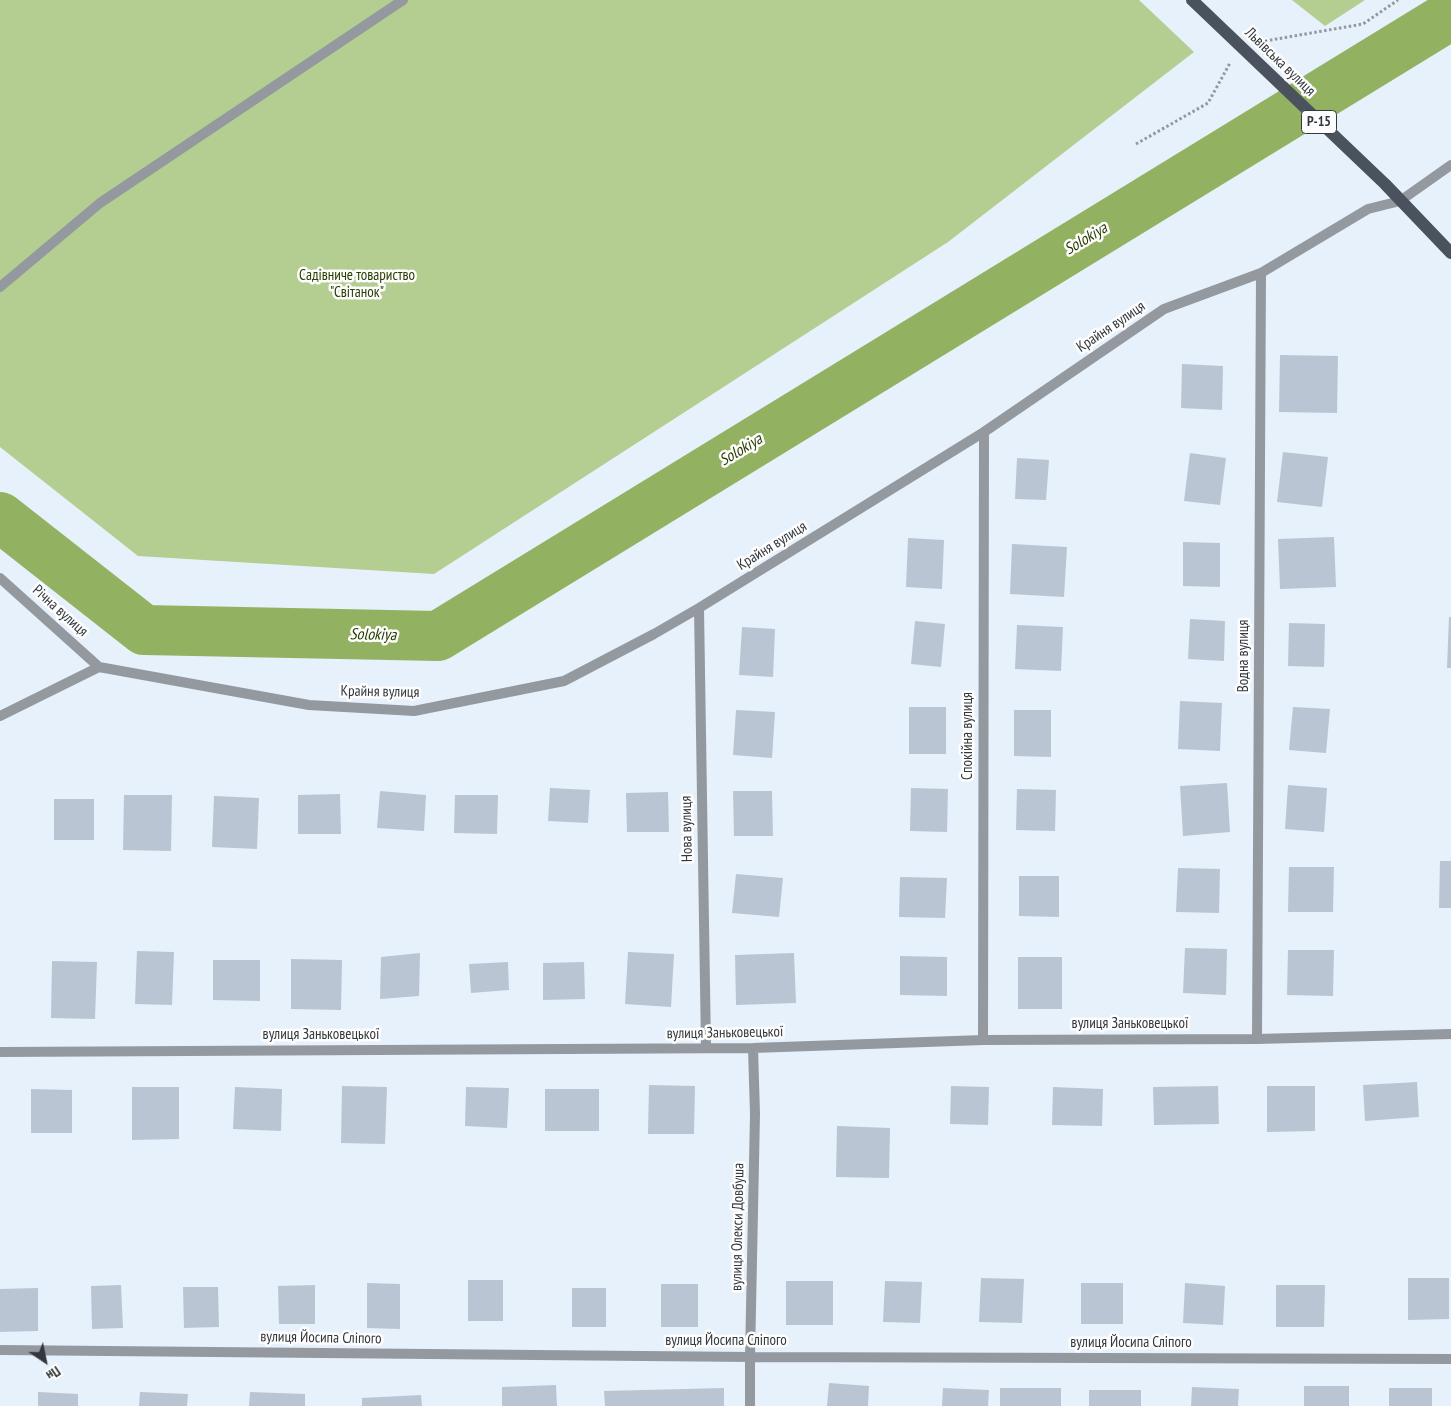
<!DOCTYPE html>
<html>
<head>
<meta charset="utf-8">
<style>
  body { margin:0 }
  #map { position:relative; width:1451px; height:1406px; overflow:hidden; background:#e7f1fc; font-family:"PT Sans Narrow",sans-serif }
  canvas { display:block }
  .north { position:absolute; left:20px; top:1336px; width:50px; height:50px; -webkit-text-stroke:4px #fdfdfd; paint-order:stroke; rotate:146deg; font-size:14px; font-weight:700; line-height:20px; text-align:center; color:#33383d }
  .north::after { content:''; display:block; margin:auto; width:18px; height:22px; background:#33383d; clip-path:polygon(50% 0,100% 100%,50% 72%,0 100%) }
</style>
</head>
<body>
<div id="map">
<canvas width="1451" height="1406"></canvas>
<div class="north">Пн</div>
</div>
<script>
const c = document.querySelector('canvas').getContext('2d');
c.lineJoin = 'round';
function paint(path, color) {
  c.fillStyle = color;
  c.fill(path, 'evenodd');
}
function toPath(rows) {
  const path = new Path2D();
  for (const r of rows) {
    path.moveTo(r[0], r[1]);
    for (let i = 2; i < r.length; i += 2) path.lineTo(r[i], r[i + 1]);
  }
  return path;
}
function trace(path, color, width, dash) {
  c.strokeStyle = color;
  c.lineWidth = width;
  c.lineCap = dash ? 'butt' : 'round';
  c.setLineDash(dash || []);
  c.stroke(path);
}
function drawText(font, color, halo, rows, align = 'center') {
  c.font = font + ' "PT Sans Narrow",sans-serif';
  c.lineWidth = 5;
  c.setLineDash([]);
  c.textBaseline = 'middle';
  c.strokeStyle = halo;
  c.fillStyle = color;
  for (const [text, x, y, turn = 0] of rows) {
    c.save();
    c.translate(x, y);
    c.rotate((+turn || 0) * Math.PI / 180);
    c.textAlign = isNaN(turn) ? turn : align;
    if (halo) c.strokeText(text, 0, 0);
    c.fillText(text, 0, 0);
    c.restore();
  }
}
const green = toPath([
  [0,0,1139,0,1194,52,948,242,434,574,138,556,0,447],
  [1292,0,1365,0,1325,26]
]);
const river = toPath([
  [0,517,144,630,438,636,1451,15]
]);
const building = toPath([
  [1280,355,1338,356,1337,413,1279,412],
  [1182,364,1223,366,1222,410,1181,408],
  [1283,452,1328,457,1322,507,1277,502],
  [1190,453,1226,458,1220,505,1184,501],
  [1017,458,1049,460,1046,500,1015,499],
  [1334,537,1336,587,1280,589,1278,539],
  [908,538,944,540,942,589,906,587],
  [1183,542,1220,543,1220,587,1183,586],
  [1012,544,1067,547,1064,597,1010,594],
  [1449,617,1451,617,1451,668,1447,668],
  [1190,619,1225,621,1224,661,1188,659],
  [915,621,945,624,941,667,911,664],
  [1289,623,1325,624,1324,667,1288,666],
  [1017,625,1063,627,1061,671,1015,669],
  [742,627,775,629,773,677,739,675],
  [1180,701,1222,703,1220,751,1178,749],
  [909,707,946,707,946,754,909,754],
  [1293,707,1330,709,1326,753,1289,750],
  [736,710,775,712,772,758,733,755],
  [1014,710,1051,710,1051,757,1014,756],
  [1227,783,1230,832,1183,836,1180,786],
  [1288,785,1327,788,1324,832,1285,829],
  [550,788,590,790,588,823,548,821],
  [911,788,948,789,947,832,910,831],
  [1017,789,1056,790,1055,831,1016,830],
  [380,791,426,795,424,831,377,828],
  [733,791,772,791,773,836,734,836],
  [668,792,669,832,627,832,626,793],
  [340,794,341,834,298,834,298,795],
  [124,795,172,795,171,851,123,850],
  [455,795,498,795,497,834,454,833],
  [214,796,259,798,257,849,212,847],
  [54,799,94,799,94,840,54,840],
  [1440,861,1451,861,1451,908,1439,908],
  [1289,867,1334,867,1333,912,1288,912],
  [1178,868,1220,869,1219,913,1176,912],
  [736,874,783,878,779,917,732,913],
  [1019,876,1059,876,1059,917,1019,916],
  [900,877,947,878,945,918,899,917],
  [1185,948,1227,949,1226,995,1183,993],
  [1288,950,1334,950,1333,996,1287,995],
  [137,951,174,952,172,1005,135,1004],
  [628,952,674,954,671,1007,625,1004],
  [420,953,419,996,380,999,381,957],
  [794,953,796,1003,736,1005,735,955],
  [900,956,947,957,947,996,900,995],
  [1018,957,1062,957,1062,1009,1018,1009],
  [291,959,342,960,341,1010,291,1009],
  [213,960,260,960,260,1001,213,1000],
  [52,961,97,962,95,1019,51,1018],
  [508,962,509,990,471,993,469,964],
  [584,962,585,999,543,1000,543,963],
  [1417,1082,1419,1117,1365,1121,1363,1085],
  [649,1085,695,1086,694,1134,648,1134],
  [342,1086,387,1087,385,1144,341,1143],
  [951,1086,989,1087,988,1125,950,1124],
  [1218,1086,1219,1124,1154,1125,1153,1087],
  [1267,1086,1315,1086,1315,1131,1267,1132],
  [132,1087,179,1087,179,1139,132,1140],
  [235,1087,282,1089,281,1131,233,1129],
  [466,1087,509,1088,507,1128,465,1126],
  [1053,1087,1103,1089,1102,1126,1052,1125],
  [31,1089,72,1090,72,1133,31,1133],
  [545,1089,599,1089,599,1131,545,1131],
  [837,1126,890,1128,889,1178,836,1177],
  [981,1278,1024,1279,1022,1323,979,1322],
  [1408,1278,1449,1278,1449,1319,1408,1320],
  [468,1280,503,1280,503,1321,468,1321],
  [786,1281,833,1281,833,1325,786,1325],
  [885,1281,922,1282,920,1323,883,1322],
  [367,1283,400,1284,400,1329,367,1328],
  [1081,1283,1123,1283,1123,1324,1081,1324],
  [1185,1283,1225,1286,1223,1325,1183,1323],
  [661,1284,698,1284,698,1327,661,1327],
  [121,1285,123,1328,92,1329,91,1286],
  [315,1285,315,1324,279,1324,278,1286],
  [1276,1285,1325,1285,1324,1327,1276,1327],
  [183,1287,218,1287,219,1327,184,1328],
  [38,1288,38,1331,0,1332,0,1289],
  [572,1288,606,1288,606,1327,572,1327],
  [829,1383,869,1386,868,1406,827,1406],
  [556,1385,557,1406,502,1406,502,1387],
  [1304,1386,1349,1386,1349,1406,1304,1406],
  [1192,1387,1239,1389,1238,1406,1191,1406],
  [724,1388,724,1406,605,1406,604,1391],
  [943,1388,989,1390,988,1406,942,1406],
  [1000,1388,1061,1388,1061,1406,1000,1406],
  [1389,1388,1432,1388,1432,1406,1389,1406],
  [1089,1390,1141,1390,1141,1406,1089,1406],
  [38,1392,78,1394,78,1406,38,1406],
  [140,1392,188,1394,187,1406,139,1406],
  [250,1392,305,1394,305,1406,249,1406],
  [421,1395,422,1406,362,1406,362,1398]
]);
const path = toPath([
  [1265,41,1363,24,1398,0],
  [1136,144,1208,103,1230,63]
]);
const lane = toPath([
  [0,287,100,203,403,0]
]);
const street = toPath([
  [0,578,99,667],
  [699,608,706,1048],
  [99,667,309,705,414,711,564,681,654,634,699,608,984,432,1164,309,1261,273,1368,209,1400,201,1451,165],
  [0,716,99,667],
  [1257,1039,1261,273],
  [983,1040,984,432],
  [0,1052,753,1048,983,1040,1257,1039,1451,1034],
  [0,1350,750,1357,1451,1359],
  [750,1406,750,1357,755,1114,753,1048]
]);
const primary = toPath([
  [1192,0,1385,184,1451,253]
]);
const shields = [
  [1319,122,35]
];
const shieldNames = [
  ["Р-15",1319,122]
];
const streetNames = [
  ["Львівська вулиця",1280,62,44],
  ["Крайня вулиця",1111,327,-34],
  ["Крайня вулиця",772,546,-32],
  ["Річна вулиця",60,611,42],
  ["Водна вулиця",1244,656,-90],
  ["Крайня вулиця",380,692,1],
  ["Спокійна вулиця",968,736,-90],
  ["Нова вулиця",687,829,-91],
  ["вулиця Заньковецької",1130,1024],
  ["вулиця Заньковецької",725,1033,-1],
  ["вулиця Заньковецької",321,1035],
  ["вулиця Олекси Довбуша",738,1227,-89],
  ["вулиця Йосипа Сліпого",321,1338,1],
  ["вулиця Йосипа Сліпого",726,1341],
  ["вулиця Йосипа Сліпого",1131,1343]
];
const parkNames = [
  ["Садівниче товариство",357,276],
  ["\"Світанок\"",357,293]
];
const waterNames = [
  ["Solokiya",1086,239,-31],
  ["Solokiya",741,450,-31],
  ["Solokiya",373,635,1]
];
paint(green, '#b4cd91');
trace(river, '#92b262', 50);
paint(building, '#bac5d3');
trace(path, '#9198a1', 3, [2.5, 2.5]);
trace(lane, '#94999f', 10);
trace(street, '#94999f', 10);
trace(primary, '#4a535d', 12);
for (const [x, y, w] of shields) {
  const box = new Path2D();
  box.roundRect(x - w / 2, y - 11.5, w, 23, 4);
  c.fillStyle = '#fdfdfd';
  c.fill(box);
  trace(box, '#33383d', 1);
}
drawText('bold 14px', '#33383d', null, shieldNames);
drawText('15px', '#33383d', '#fdfdfd', streetNames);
drawText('15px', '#2a3d00', '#fdfdfd', parkNames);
drawText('italic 16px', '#2a3d00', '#fdfdfd', waterNames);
</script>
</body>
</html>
